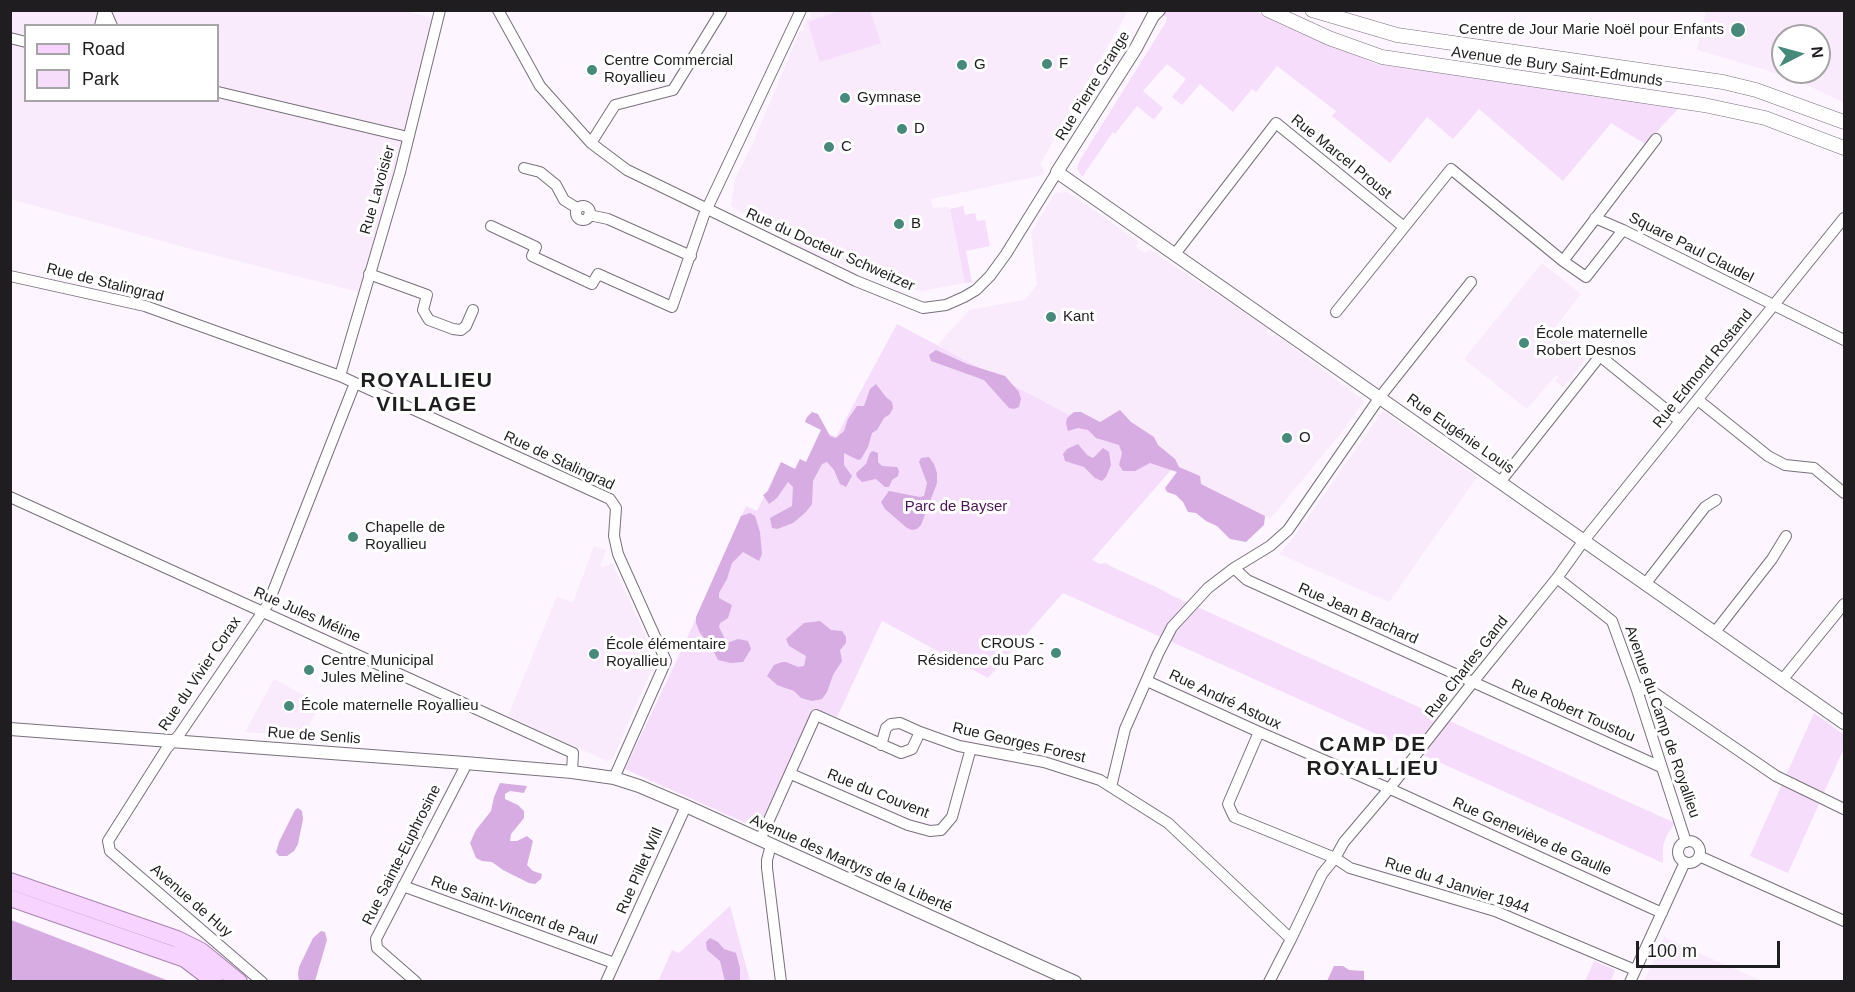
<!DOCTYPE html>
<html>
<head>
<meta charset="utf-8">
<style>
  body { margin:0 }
  #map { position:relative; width:1855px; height:992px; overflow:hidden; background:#fdf5ff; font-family:Helvetica,sans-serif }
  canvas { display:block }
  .frame { position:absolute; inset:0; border:12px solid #201d21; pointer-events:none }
  .legend { position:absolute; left:24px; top:24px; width:195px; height:78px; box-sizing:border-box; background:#fff; border:2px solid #a6a5a6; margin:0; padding:8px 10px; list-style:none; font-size:18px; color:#201d21 }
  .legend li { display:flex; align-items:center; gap:12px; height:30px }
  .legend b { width:30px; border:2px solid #a6a5a6 }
  .north { position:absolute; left:1771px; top:24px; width:60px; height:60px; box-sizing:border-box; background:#fff; border:2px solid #a6a5a6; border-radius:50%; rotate:84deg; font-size:16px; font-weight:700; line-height:24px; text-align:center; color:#201d21 }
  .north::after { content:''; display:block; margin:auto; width:21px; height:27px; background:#47897b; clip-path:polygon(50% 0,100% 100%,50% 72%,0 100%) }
  .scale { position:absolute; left:1636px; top:941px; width:144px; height:27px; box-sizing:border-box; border:3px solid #201d21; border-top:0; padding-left:8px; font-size:18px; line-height:21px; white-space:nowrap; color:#201d21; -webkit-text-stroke:4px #fff; paint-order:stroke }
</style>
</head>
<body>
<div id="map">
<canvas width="1855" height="992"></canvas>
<div class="frame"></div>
<ul class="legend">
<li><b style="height:8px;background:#f7d4ff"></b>Road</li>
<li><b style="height:16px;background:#f5ddfb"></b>Park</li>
</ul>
<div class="north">N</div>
<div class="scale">100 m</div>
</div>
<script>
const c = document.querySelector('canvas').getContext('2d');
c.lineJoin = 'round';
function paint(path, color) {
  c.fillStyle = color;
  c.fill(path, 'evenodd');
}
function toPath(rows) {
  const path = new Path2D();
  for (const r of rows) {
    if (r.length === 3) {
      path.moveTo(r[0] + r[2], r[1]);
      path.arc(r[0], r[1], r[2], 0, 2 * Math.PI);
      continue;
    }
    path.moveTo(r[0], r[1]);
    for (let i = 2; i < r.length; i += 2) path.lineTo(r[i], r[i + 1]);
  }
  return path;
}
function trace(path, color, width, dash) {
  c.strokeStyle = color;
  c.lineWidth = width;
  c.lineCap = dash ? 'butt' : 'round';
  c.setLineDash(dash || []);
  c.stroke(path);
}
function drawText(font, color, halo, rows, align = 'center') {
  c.font = font + ' Helvetica,sans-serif';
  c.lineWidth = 6;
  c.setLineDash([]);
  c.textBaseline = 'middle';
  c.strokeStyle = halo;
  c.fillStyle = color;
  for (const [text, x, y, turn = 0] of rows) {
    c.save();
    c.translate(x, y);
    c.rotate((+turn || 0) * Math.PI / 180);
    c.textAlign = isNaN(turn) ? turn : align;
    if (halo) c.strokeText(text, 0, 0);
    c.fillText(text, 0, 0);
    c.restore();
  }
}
const built = toPath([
  [400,10,433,18,398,157,359,292,195,250,11,199,10,11],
  [26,26,218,26,218,100,26,100],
  [811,11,1128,11,1040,164,1044,170,1043,175,931,199,933,208,949,207,965,283,921,291,812,254,731,206,735,179,752,145,800,31,804,30,803,25,807,24,806,20,810,18],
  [1842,11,1844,11,1844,103,1807,85,1766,70,1697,50,1706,11],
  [1783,36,1819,36,1819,72,1783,72],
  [1067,192,1138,241,1136,247,1145,253,1149,249,1268,329,1266,333,1272,337,1275,334,1364,401,1341,433,1270,519,1172,469,938,345,969,310,1025,300,1037,285,1031,233,1055,193],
  [1542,263,1581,294,1554,329,1588,356,1563,387,1555,381,1559,377,1556,375,1527,409,1464,359],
  [1383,411,1477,477,1389,602,1279,554,1291,541],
  [594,546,606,550,600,566,603,567,612,563,656,659,613,758,607,761,508,716,557,596,573,603],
  [274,679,320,704,303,737,245,732],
  [1664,937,1717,961,1762,981,1644,981]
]);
const green = toPath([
  [842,10,870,11,881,43,820,62,808,22],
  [1165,11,1254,11,1376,64,1664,105,1678,109,1645,144,1611,123,1563,181,1479,109,1453,139,1427,117,1390,163,1332,116,1336,111,1277,66,1256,92,1252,89,1233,112,1200,84,1182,105,1172,97,1186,79,1167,64,1143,91,1163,108,1154,120,1137,106,1115,134,1113,132,1082,177,1077,168,1080,160,1166,22,1167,17,1162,15],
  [963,206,965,215,975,213,977,221,985,220,990,246,966,251,972,282,965,283,950,209],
  [897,324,1172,469,1092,560,1100,564,1106,563,1110,566,1156,587,1173,596,1675,823,1668,833,1663,845,1663,863,1063,593,988,678,882,621,837,717,814,708,759,829,625,769,683,647,746,506,757,511,781,462,795,469,800,459,806,462,821,430,836,437],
  [1814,713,1844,735,1844,748,1788,873,1750,856],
  [730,906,750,981,658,982,672,950,679,953],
  [1594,961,1615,970,1611,981,1585,981]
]);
const forest = toPath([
  [936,350,967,364,1005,376,1019,392,1021,399,1019,407,1014,409,1009,408,984,380,931,361,929,355],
  [876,384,886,397,892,402,893,408,890,414,884,418,877,430,872,433,868,447,861,459,858,460,844,453,844,465,852,476,846,487,840,484,834,470,827,462,822,464,813,481,812,504,806,512,793,523,777,529,772,528,770,518,792,506,793,487,788,482,777,498,769,504,763,495,768,491,781,462,795,469,800,459,806,462,821,430,805,422,807,417,812,412,818,414,830,436,836,438,844,431,848,419,857,406,864,406,870,389],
  [1120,410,1131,422,1154,437,1158,445,1175,459,1179,467,1200,476,1201,484,1265,516,1264,525,1246,542,1230,539,1217,526,1206,521,1196,513,1188,512,1183,502,1176,495,1167,492,1165,488,1177,472,1150,463,1135,471,1123,471,1119,465,1122,453,1119,445,1096,438,1088,430,1078,428,1068,431,1066,424,1067,418,1074,412,1081,412,1100,422],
  [1078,444,1087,455,1093,458,1103,448,1109,452,1111,465,1106,477,1102,481,1095,478,1084,467,1065,461,1063,454,1067,449],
  [873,451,878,453,878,462,882,466,897,467,899,471,898,476,892,480,889,487,885,487,876,479,862,482,857,477,856,473,866,464,870,453],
  [929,457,934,464,937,473,937,483,921,525,917,529,912,530,907,528,892,515,885,509,881,502,889,491,920,497,924,496,927,483,919,462,921,458],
  [750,513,755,516,760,532,762,554,759,561,743,552,732,563,727,579,719,593,719,598,732,605,728,618,720,623,719,627,727,643,738,639,748,641,751,649,743,662,731,663,718,660,711,646,700,633,696,623,696,617,741,516],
  [820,621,831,630,842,631,846,637,846,643,840,650,842,661,833,675,827,692,822,699,812,701,801,698,794,691,777,685,767,676,774,665,782,662,786,662,798,667,804,666,806,656,789,646,786,639,804,623],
  [500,783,527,786,524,793,510,791,505,794,505,799,518,805,524,811,524,818,511,834,510,841,517,841,527,836,533,841,527,865,533,871,542,874,541,879,535,884,529,883,503,870,492,862,482,861,476,858,470,843,476,830,491,811,494,797],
  [298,808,302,811,303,819,298,844,294,851,287,856,279,856,276,852,279,842,295,810],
  [11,920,169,981,11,981],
  [321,931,325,932,327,940,315,981,299,981,298,974,299,967,313,938],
  [710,938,718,942,724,949,736,953,740,968,740,981,725,981,720,961,707,950,706,942],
  [1334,966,1343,966,1349,970,1364,971,1364,981,1327,981]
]);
const minor = toPath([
  [105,10,112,26],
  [498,10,540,86,591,143,627,170,856,281,923,308,946,305,964,297,976,290,990,276,1006,254,1057,172],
  [100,26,104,10],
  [10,38,26,42],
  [218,92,408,137],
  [591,143,615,105,673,90,721,12,718,10],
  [524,168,540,172,556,185,564,200,577,208],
  [583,213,7],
  [589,215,608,219,691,256],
  [1595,218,1623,230,1844,340],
  [491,226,536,247,532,256,592,284,598,274,672,307,704,215,801,10],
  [1623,230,1586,277,1563,261,1656,139],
  [1175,254,1276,123,1404,227],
  [369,274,427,295,423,310,429,320,453,329,461,330,466,326,473,310],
  [10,276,145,306,340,376,610,499,616,508,614,536,618,554,666,661,614,778],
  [1336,312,1451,169,1563,261],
  [340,376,400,172,440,10],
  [1698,400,1768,456,1785,465,1814,468,1844,493],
  [1501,481,1600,356,1680,421],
  [10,497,573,753,572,772],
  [1234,568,1247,580,1661,767],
  [1646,583,1705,507,1716,500],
  [1715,632,1772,559,1786,536],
  [1783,679,1844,604],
  [1147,681,1259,732,1397,792,1662,913],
  [1636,687,1653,692,1776,776,1844,809],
  [1259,732,1228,804,1234,817,1335,858,1350,868,1495,911,1635,970],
  [881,745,886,728,891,724,900,723,920,732],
  [791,774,908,825,930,831,941,830,952,817,971,748],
  [1111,787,1125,729,1158,654,1172,627,1208,588,1234,568,1270,546,1288,530,1380,397,1471,282],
  [760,840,816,715,901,753,912,749,920,732,959,746,1044,762,1100,780,1168,823,1291,939,1269,982],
  [1689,852,11],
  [1686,842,1636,687,1612,621,1557,578,1585,539,1844,218],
  [771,845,767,860,767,868,781,982],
  [1699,856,1844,921],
  [403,886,614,963],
  [1291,939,1322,874,1335,858,1344,842,1389,789,1473,682,1557,578],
  [262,982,110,851,108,841,167,748,179,735,268,604,355,383],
  [416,982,377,948,376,939,464,769,465,763],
  [606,982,686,806],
  [1630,982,1685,862]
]);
const tertiary = toPath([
  [1159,10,1153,16,1136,48,1057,172,1844,723],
  [10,729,465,763,572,772,614,778,639,786,686,806,1075,982]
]);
const secondary = toPath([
  [1268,10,1329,38,1382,57,1704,105,1765,118,1844,148],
  [1312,10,1397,35,1723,82,1756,90,1844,122]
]);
const primary = toPath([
  [10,881,177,939,201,951,239,982],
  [10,898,185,959,215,982]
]);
const markers = [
  [1738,30,8,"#47897b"],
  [1047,64,6,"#47897b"],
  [962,65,6,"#47897b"],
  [592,70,6,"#47897b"],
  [845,98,6,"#47897b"],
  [902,129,6,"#47897b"],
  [829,147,6,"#47897b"],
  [899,224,6,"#47897b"],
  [1051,317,6,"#47897b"],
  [1524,343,6,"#47897b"],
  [1287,438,6,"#47897b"],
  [353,537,6,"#47897b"],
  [1056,653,6,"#47897b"],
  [594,654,6,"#47897b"],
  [309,670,6,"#47897b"],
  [289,706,6,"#47897b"]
];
const poiNames = [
  ["Centre de Jour Marie Noël pour Enfants",1724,30,"right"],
  ["Centre Commercial",604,61],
  ["Royallieu",604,78],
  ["F",1059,64],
  ["G",974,65],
  ["Gymnase",857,98],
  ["D",914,129],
  ["C",841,147],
  ["B",911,224],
  ["Kant",1063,317],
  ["École maternelle",1536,334],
  ["Robert Desnos",1536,351],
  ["O",1299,438],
  ["Chapelle de",365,528],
  ["Royallieu",365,545],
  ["CROUS -",1044,644,"right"],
  ["Résidence du Parc",1044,661,"right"],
  ["École élémentaire",606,645],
  ["Royallieu",606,662],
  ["Centre Municipal",321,661],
  ["Jules Meline",321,678],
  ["École maternelle Royallieu",301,706]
];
const streetNames = [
  ["Avenue de Bury Saint-Edmunds",1557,67,8],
  ["Rue Pierre Grange",1093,86,-58],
  ["Rue Marcel Proust",1341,157,39],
  ["Rue Lavoisier",378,190,-74],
  ["Square Paul Claudel",1691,248,27],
  ["Rue du Docteur Schweitzer",830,250,24],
  ["Rue de Stalingrad",105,283,14],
  ["Rue Edmond Rostand",1703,369,-51],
  ["Rue Eugénie Louis",1460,434,35],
  ["Rue de Stalingrad",559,461,25],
  ["Rue Jean Brachard",1358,614,24],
  ["Rue Jules Méline",307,615,24],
  ["Rue Charles Gand",1467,667,-52],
  ["Rue du Vivier Corax",200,674,-56],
  ["Rue André Astoux",1225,700,25],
  ["Rue Robert Toustou",1573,711,24],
  ["Avenue du Camp de Royallieu",1662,722,71],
  ["Rue de Senlis",314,736,4],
  ["Rue Georges Forest",1019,743,13],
  ["Rue du Couvent",878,794,22],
  ["Rue Geneviève de Gaulle",1532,837,24],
  ["Rue Sainte-Euphrosine",402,855,-63],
  ["Avenue des Martyrs de la Liberté",851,864,24],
  ["Rue Pillet Will",640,871,-66],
  ["Rue du 4 Janvier 1944",1457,886,18],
  ["Avenue de Huy",191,901,41],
  ["Rue Saint-Vincent de Paul",514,911,20]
];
const parkNames = [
  ["Parc de Bayser",956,507]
];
const districtNames = [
  ["ROYALLIEU",427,381],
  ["VILLAGE",427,405],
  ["CAMP DE",1373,745],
  ["ROYALLIEU",1373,769]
];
paint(built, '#f9eafc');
paint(green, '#f5ddfb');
paint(forest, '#d7ace2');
trace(minor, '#78707a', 12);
trace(tertiary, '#78707a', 14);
trace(secondary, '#78707a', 15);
trace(primary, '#a882b1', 18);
trace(minor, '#fff', 10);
trace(tertiary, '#fff', 12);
trace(secondary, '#fff', 14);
trace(primary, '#f7d4ff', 16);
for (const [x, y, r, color] of markers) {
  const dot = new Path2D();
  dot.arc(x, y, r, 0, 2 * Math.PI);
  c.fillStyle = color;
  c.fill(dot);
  trace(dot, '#fff', 2);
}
drawText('15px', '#201d21', '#fff', poiNames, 'left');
drawText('15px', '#201d21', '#fff', streetNames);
drawText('15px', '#4c1757', '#fff', parkNames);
c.letterSpacing = '1.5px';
drawText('bold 21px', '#201d21', '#fff', districtNames);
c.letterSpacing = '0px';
</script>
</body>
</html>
